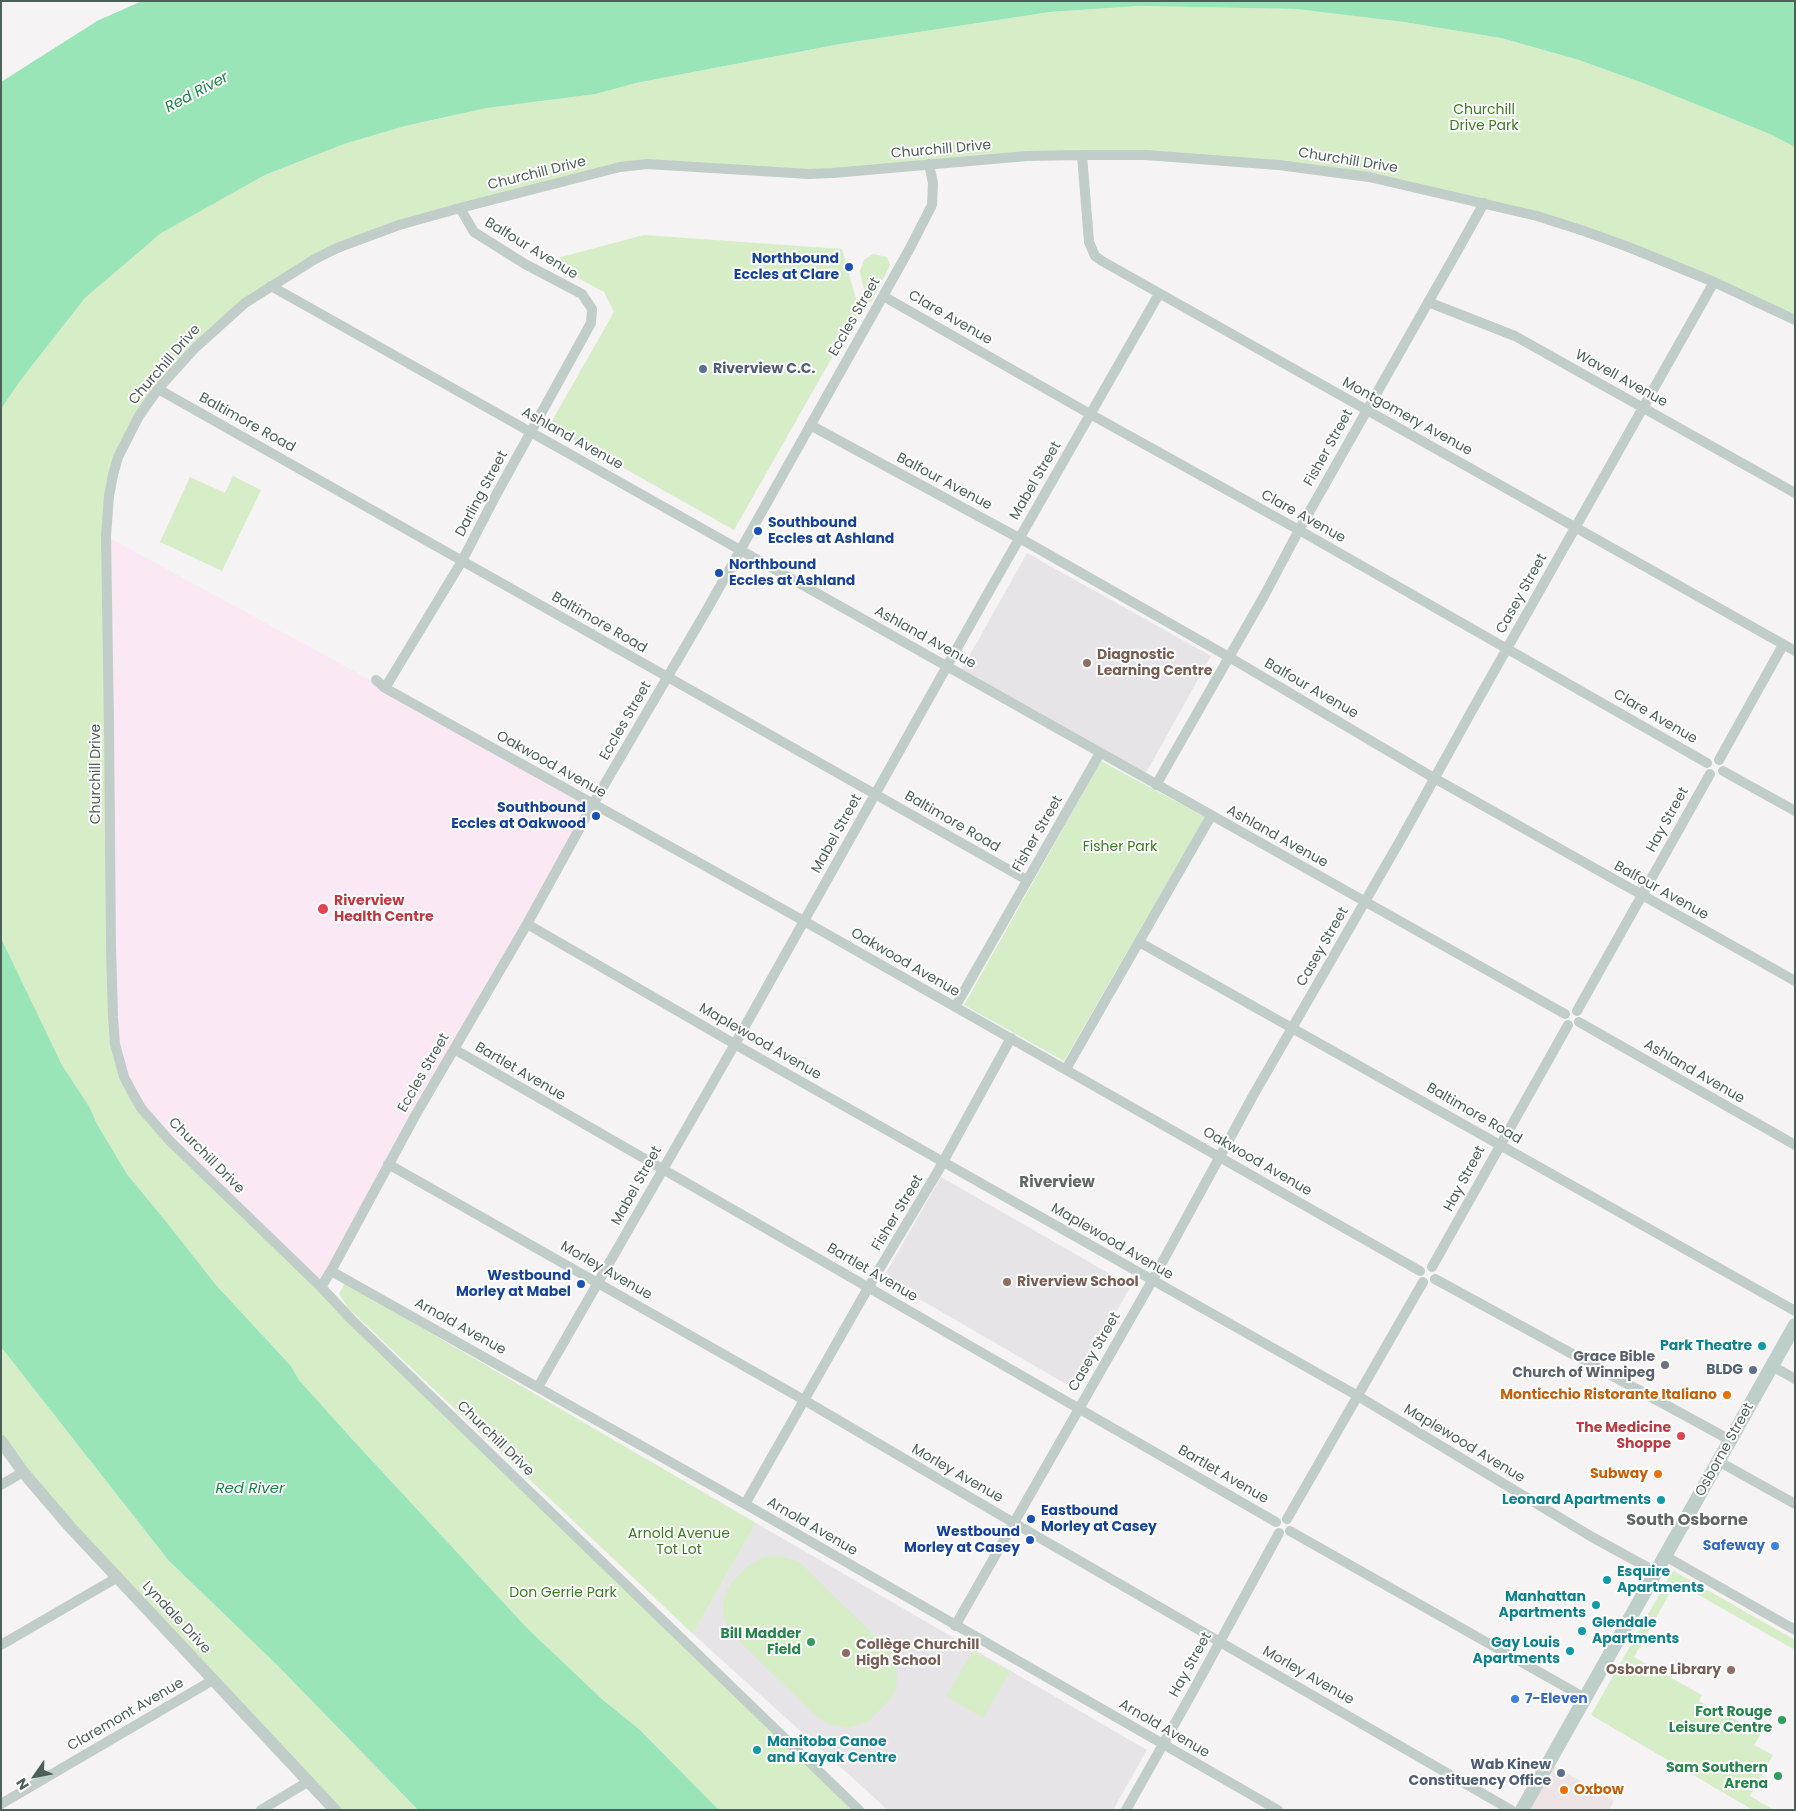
<!DOCTYPE html>
<html>
<head>
<meta charset="utf-8">
<style>
  body { margin:0 }
  #map { position:relative; width:1796px; height:1811px; overflow:hidden; background:#f5f3f4; font-family:Poppins,sans-serif }
  canvas { display:block }
  .frame { position:absolute; inset:0; border:2px solid #4c5f58; pointer-events:none }
  .north { position:absolute; left:10px; top:1751px; width:50px; height:50px; -webkit-text-stroke:4px #fff; paint-order:stroke; rotate:237deg; font-size:14px; font-weight:700; line-height:20px; text-align:center; color:#4c5f58 }
  .north::after { content:''; display:block; margin:auto; width:18px; height:22px; background:#4c5f58; clip-path:polygon(50% 0,100% 100%,50% 72%,0 100%) }
</style>
</head>
<body>
<div id="map">
<canvas width="1796" height="1811"></canvas>
<div class="frame"></div>
<div class="north">N</div>
</div>
<script>
const c = document.querySelector('canvas').getContext('2d');
c.lineJoin = 'round';
function paint(path, color) {
  c.fillStyle = color;
  c.fill(path, 'evenodd');
}
function toPath(rows) {
  const path = new Path2D();
  for (const r of rows) {
    path.moveTo(r[0], r[1]);
    for (let i = 2; i < r.length; i += 2) path.lineTo(r[i], r[i + 1]);
  }
  return path;
}
function trace(path, color, width, dash) {
  c.strokeStyle = color;
  c.lineWidth = width;
  c.lineCap = dash ? 'butt' : 'round';
  c.setLineDash(dash || []);
  c.stroke(path);
}
function drawText(font, color, halo, rows, align = 'center') {
  c.font = font + ' Poppins,sans-serif';
  c.lineWidth = 4;
  c.setLineDash([]);
  c.textBaseline = 'middle';
  c.strokeStyle = halo;
  c.fillStyle = color;
  for (const [text, x, y, turn = 0] of rows) {
    c.save();
    c.translate(x, y);
    c.rotate((+turn || 0) * Math.PI / 180);
    c.textAlign = isNaN(turn) ? turn : align;
    if (halo) c.strokeText(text, 0, 0);
    c.fillText(text, 0, 0);
    c.restore();
  }
}
const commercial = toPath([
  [1548,1762,1614,1801,1609,1810,1522,1810]
]);
const education = toPath([
  [1027,553,1211,656,1146,773,962,669],
  [941,1177,1131,1286,1073,1388,883,1278],
  [756,1523,1147,1750,1113,1810,888,1810,693,1634]
]);
const medical = toPath([
  [106,536,385,688,593,804,321,1287,132,1092,115,1044]
]);
const green = toPath([
  [1139,6,1297,9,1404,22,1501,38,1579,60,1648,85,1772,135,1795,147,1795,320,1584,231,1369,177,1082,155,833,173,620,167,337,248,216,327,138,416,109,496,115,1044,141,1108,859,1810,719,1810,639,1729,603,1700,528,1629,352,1439,299,1380,291,1366,216,1285,168,1224,127,1174,97,1124,90,1108,62,1065,1,938,1,409,20,381,85,298,161,232,265,175,344,144,405,126,487,108,596,94,636,83,840,44,1050,12],
  [644,235,842,249,859,310,734,530,549,426,614,312,604,292,546,261],
  [873,254,887,257,890,265,872,301,869,303,863,286,860,271,864,260],
  [233,476,261,490,222,571,160,542,190,477,225,493],
  [1101,761,1205,817,1064,1061,964,1005],
  [345,1283,756,1523,693,1634,348,1308,339,1294],
  [1,1347,169,1561,277,1665,418,1810,335,1810,213,1680,1,1441],
  [770,1556,780,1556,799,1562,888,1649,894,1658,897,1678,896,1688,891,1698,868,1722,850,1728,828,1724,817,1717,737,1639,729,1629,724,1618,723,1604,726,1592,732,1582,747,1567,761,1558],
  [1674,1571,1795,1640,1795,1650,1676,1582,1634,1657,1702,1695,1699,1701,1711,1708,1715,1708,1761,1734,1754,1745,1773,1755,1750,1796,1774,1810,1753,1810,1591,1715,1672,1572],
  [973,1651,1010,1672,983,1718,946,1696]
]);
const water = toPath([
  [142,1,1795,1,1795,147,1772,135,1648,85,1579,60,1501,38,1404,22,1296,9,1139,6,1050,12,840,44,636,83,596,94,487,108,405,126,344,144,265,175,161,233,85,298,20,381,1,409,1,82,97,21],
  [1,938,62,1065,90,1108,97,1124,127,1174,168,1224,216,1285,291,1366,299,1380,352,1439,528,1629,603,1700,639,1729,719,1810,418,1810,277,1665,169,1561,1,1347]
]);
const minor = toPath([
  [1082,155,1089,242,1095,256,1102,261,1795,651],
  [271,286,1565,1014],
  [883,296,1090,414,1299,530,1707,763],
  [1428,302,1515,336,1795,493],
  [158,389,1027,880],
  [810,425,1030,544,1229,657,1434,778,1795,981],
  [376,680,385,688,804,921,1420,1271],
  [385,688,462,561,496,495,591,323,592,309,582,294,525,264,474,232,460,208],
  [1719,760,1783,645],
  [1723,771,1795,811],
  [1156,785,1264,596,1299,530,1455,255,1484,203],
  [527,924,745,1050,1358,1396,1592,1537,1656,1572],
  [1139,942,1795,1311],
  [955,1007,1100,753],
  [1577,1011,1710,774],
  [1579,1022,1795,1145],
  [454,1049,1276,1522],
  [1066,1069,1211,816],
  [388,1164,804,1400,1014,1523,1511,1810],
  [1432,1267,1568,1025],
  [331,1271,745,1504,1278,1810],
  [1435,1279,1730,1440],
  [321,1287,331,1271,415,1116,527,924,593,804,705,613,910,248,932,205,933,183,929,164],
  [1772,1366,1795,1379],
  [538,1387,735,1044,983,602,1159,294],
  [1718,1461,1795,1504],
  [1,1485,23,1472],
  [745,1504,868,1288,938,1171,1011,1038],
  [1287,1519,1423,1282],
  [1290,1531,1585,1698],
  [1665,1556,1795,1630],
  [955,1626,1152,1281,1254,1094,1401,839,1470,714,1714,282],
  [1,1645,118,1577],
  [1,1804,213,1680],
  [261,1810,309,1781],
  [859,1810,352,1320,321,1287,170,1141,141,1108,132,1092,124,1077,115,1044,113,1017,111,947,109,725,106,536,109,496,113,475,118,457,139,416,158,389,195,348,245,303,315,259,337,248,399,225,460,208,620,167,647,164,809,174,833,173,1027,156,1082,155,1146,155,1279,165,1369,177,1537,216,1584,231,1631,248,1714,282,1795,320],
  [1126,1810,1192,1693,1279,1533]
]);
const tertiary = toPath([
  [1,1441,23,1472,70,1527,335,1810]
]);
const secondary = toPath([
  [1522,1810,1795,1325]
]);
const markers = [
  [849,267,5,"#1a4fb4"],
  [703,369,5,"#5c6f8a"],
  [758,531,5,"#1a4fb4"],
  [719,573,5,"#1a4fb4"],
  [1087,663,5,"#8d6e63"],
  [596,816,5,"#1a4fb4"],
  [323,909,6,"#e0444e"],
  [1007,1282,5,"#8d6e63"],
  [581,1284,5,"#1a4fb4"],
  [1762,1346,5,"#0f9aa8"],
  [1665,1365,5,"#6b7280"],
  [1753,1370,5,"#5c6f8a"],
  [1727,1395,5,"#e8710a"],
  [1681,1436,5,"#e0444e"],
  [1658,1474,5,"#e8710a"],
  [1661,1500,5,"#0f9aa8"],
  [1031,1519,5,"#1a4fb4"],
  [1030,1540,5,"#1a4fb4"],
  [1775,1546,5,"#3f7fe0"],
  [1607,1580,5,"#0f9aa8"],
  [1596,1605,5,"#0f9aa8"],
  [1582,1631,5,"#0f9aa8"],
  [811,1642,5,"#2e9e5b"],
  [1570,1651,5,"#0f9aa8"],
  [846,1653,5,"#8d6e63"],
  [1731,1670,5,"#8d6e63"],
  [1515,1699,5,"#3f7fe0"],
  [1782,1720,5,"#2e9e5b"],
  [757,1750,5,"#0f9aa8"],
  [1561,1773,5,"#5c6f8a"],
  [1778,1776,5,"#2e9e5b"],
  [1564,1790,5,"#e8710a"]
];
const parkNames = [
  ["Churchill",1484,110],
  ["Drive Park",1484,126],
  ["Fisher Park",1120,847],
  ["Arnold Avenue",679,1534],
  ["Tot Lot",679,1550],
  ["Don Gerrie Park",563,1593]
];
const streetNames = [
  ["Churchill Drive",941,150,-5],
  ["Churchill Drive",1348,161,9],
  ["Churchill Drive",537,174,-14],
  ["Balfour Avenue",531,249,31],
  ["Eccles Street",855,317,-60],
  ["Clare Avenue",950,318,30],
  ["Churchill Drive",165,365,-49],
  ["Wavell Avenue",1621,379,29],
  ["Montgomery Avenue",1407,417,29],
  ["Baltimore Road",247,423,29],
  ["Ashland Avenue",572,439,29],
  ["Fisher Street",1329,448,-61],
  ["Mabel Street",1036,481,-60],
  ["Balfour Avenue",944,482,28],
  ["Darling Street",482,494,-62],
  ["Clare Avenue",1303,517,29],
  ["Casey Street",1522,594,-61],
  ["Baltimore Road",599,623,30],
  ["Ashland Avenue",925,638,29],
  ["Balfour Avenue",1311,689,30],
  ["Clare Avenue",1655,717,30],
  ["Eccles Street",626,721,-60],
  ["Oakwood Avenue",551,765,29],
  ["Churchill Drive",96,774,-90],
  ["Hay Street",1668,820,-61],
  ["Baltimore Road",952,822,30],
  ["Mabel Street",837,834,-61],
  ["Fisher Street",1038,834,-60],
  ["Ashland Avenue",1277,837,29],
  ["Balfour Avenue",1661,891,29],
  ["Casey Street",1323,947,-60],
  ["Oakwood Avenue",905,963,30],
  ["Maplewood Avenue",760,1042,30],
  ["Bartlet Avenue",520,1072,30],
  ["Ashland Avenue",1694,1072,30],
  ["Eccles Street",424,1073,-60],
  ["Baltimore Road",1474,1114,30],
  ["Churchill Drive",206,1156,45],
  ["Oakwood Avenue",1257,1162,30],
  ["Hay Street",1465,1179,-62],
  ["Mabel Street",637,1186,-61],
  ["Fisher Street",898,1213,-59],
  ["Maplewood Avenue",1112,1242,30],
  ["Morley Avenue",606,1271,30],
  ["Bartlet Avenue",872,1273,30],
  ["Arnold Avenue",460,1327,29],
  ["Casey Street",1095,1352,-60],
  ["Churchill Drive",495,1439,44],
  ["Maplewood Avenue",1464,1444,31],
  ["Osborne Street",1725,1450,-61],
  ["Morley Avenue",957,1474,30],
  ["Bartlet Avenue",1223,1475,30],
  ["Arnold Avenue",812,1527,30],
  ["Lyndale Drive",176,1618,47],
  ["Hay Street",1191,1665,-61],
  ["Morley Avenue",1308,1676,30],
  ["Claremont Avenue",126,1715,-30],
  ["Arnold Avenue",1164,1729,30]
];
const transitNames = [
  ["Northbound",839,259],
  ["Eccles at Clare",839,275],
  ["Southbound",768,523,"left"],
  ["Eccles at Ashland",768,539,"left"],
  ["Northbound",729,565,"left"],
  ["Eccles at Ashland",729,581,"left"],
  ["Southbound",586,808],
  ["Eccles at Oakwood",586,824],
  ["Westbound",571,1276],
  ["Morley at Mabel",571,1292],
  ["Eastbound",1041,1511,"left"],
  ["Morley at Casey",1041,1527,"left"],
  ["Westbound",1020,1532],
  ["Morley at Casey",1020,1548]
];
const serviceNames = [
  ["Riverview C.C.",713,369,"left"],
  ["BLDG",1743,1370],
  ["Wab Kinew",1551,1765],
  ["Constituency Office",1551,1781]
];
const educationNames = [
  ["Diagnostic",1097,655],
  ["Learning Centre",1097,671],
  ["Riverview School",1017,1282],
  ["Collège Churchill",856,1645],
  ["High School",856,1661],
  ["Osborne Library",1721,1670,"right"]
];
const healthNames = [
  ["Riverview",334,901],
  ["Health Centre",334,917],
  ["The Medicine",1671,1428,"right"],
  ["Shoppe",1671,1444,"right"]
];
const cultureNames = [
  ["Park Theatre",1752,1346],
  ["Leonard Apartments",1651,1500],
  ["Esquire",1617,1572,"left"],
  ["Apartments",1617,1588,"left"],
  ["Manhattan",1586,1597],
  ["Apartments",1586,1613],
  ["Glendale",1592,1623,"left"],
  ["Apartments",1592,1639,"left"],
  ["Gay Louis",1560,1643],
  ["Apartments",1560,1659],
  ["Manitoba Canoe",767,1742,"left"],
  ["and Kayak Centre",767,1758,"left"]
];
const worshipNames = [
  ["Grace Bible",1655,1357],
  ["Church of Winnipeg",1655,1373]
];
const foodNames = [
  ["Monticchio Ristorante Italiano",1717,1395],
  ["Subway",1648,1474],
  ["Oxbow",1574,1790,"left"]
];
const shopNames = [
  ["Safeway",1765,1546],
  ["7-Eleven",1525,1699,"left"]
];
const leisureNames = [
  ["Bill Madder",801,1634],
  ["Field",801,1650],
  ["Fort Rouge",1772,1712],
  ["Leisure Centre",1772,1728],
  ["Sam Southern",1768,1768],
  ["Arena",1768,1784]
];
const waterNames = [
  ["Red River",197,93,-28],
  ["Red River",250,1489]
];
const neighbourhoodNames = [
  ["Riverview",1057,1183]
];
const quarterNames = [
  ["South Osborne",1687,1521]
];
paint(commercial, '#eee4e5');
paint(education, '#e6e4e6');
paint(medical, '#fae8f5');
paint(green, '#d7edc7');
paint(water, '#99e5b7');
trace(minor, '#c0cdc8', 10);
trace(tertiary, '#c0cdc8', 12);
trace(secondary, '#becfca', 14);
for (const [x, y, r, color] of markers) {
  const dot = new Path2D();
  dot.arc(x, y, r, 0, 2 * Math.PI);
  c.fillStyle = color;
  c.fill(dot);
  trace(dot, '#fff', 2);
}
drawText('14px', '#3d7b21', '#fff', parkNames);
drawText('14px', '#4c5f58', '#fff', streetNames);
drawText('bold 14px', '#164399', '#fff', transitNames, 'right');
drawText('bold 14px', '#4e5e75', '#fff', serviceNames, 'right');
drawText('bold 14px', '#785e54', '#fff', educationNames, 'left');
drawText('bold 14px', '#be3a42', '#fff', healthNames, 'left');
drawText('bold 14px', '#0d838f', '#fff', cultureNames, 'right');
drawText('bold 14px', '#5b616d', '#fff', worshipNames, 'right');
drawText('bold 14px', '#c56008', '#fff', foodNames, 'right');
drawText('bold 14px', '#366cbe', '#fff', shopNames, 'right');
drawText('bold 14px', '#27864d', '#fff', leisureNames, 'right');
drawText('italic 15px', '#198645', '#fff', waterNames);
drawText('bold 15px', '#606765', '#fff', neighbourhoodNames);
drawText('bold 16px', '#606765', '#fff', quarterNames);
</script>
</body>
</html>
